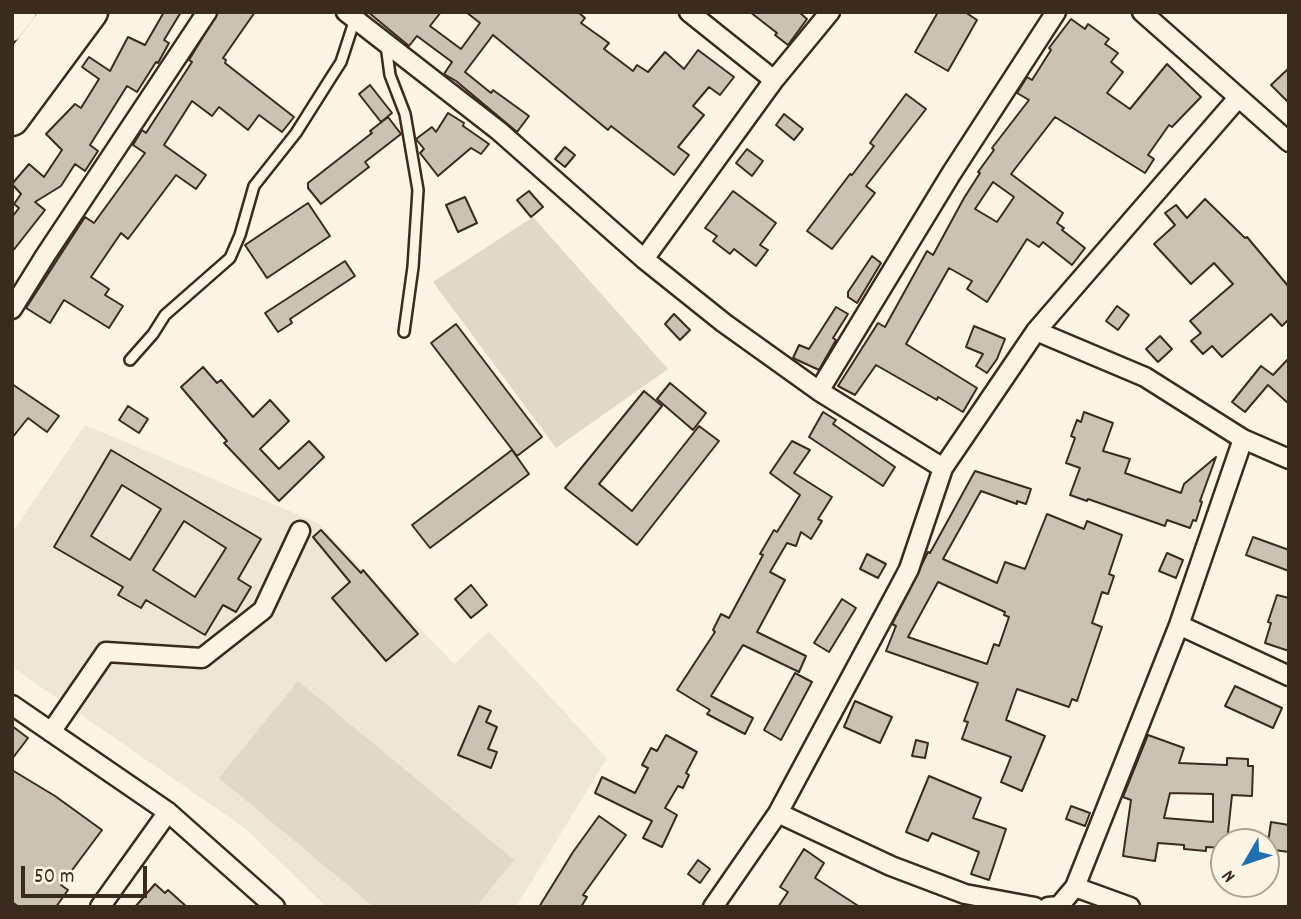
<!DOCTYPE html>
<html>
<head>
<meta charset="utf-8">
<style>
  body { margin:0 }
  #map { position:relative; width:1301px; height:919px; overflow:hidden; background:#fcf5e5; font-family:Dekko,sans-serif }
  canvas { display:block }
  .frame { position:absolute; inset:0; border:14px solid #3b2a1e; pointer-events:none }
  .north { position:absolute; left:1210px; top:828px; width:70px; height:70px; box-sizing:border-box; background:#fcf5e5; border:2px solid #afa495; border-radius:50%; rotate:231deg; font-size:19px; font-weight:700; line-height:28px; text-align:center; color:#3b2a1e }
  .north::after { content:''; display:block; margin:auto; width:24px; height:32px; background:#1f6fb2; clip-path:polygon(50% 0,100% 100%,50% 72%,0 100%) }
  .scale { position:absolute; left:21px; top:866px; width:126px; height:32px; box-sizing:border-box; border:4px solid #3b2a1e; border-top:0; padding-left:9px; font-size:21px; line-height:24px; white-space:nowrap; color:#3b2a1e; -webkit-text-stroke:5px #fcf5e5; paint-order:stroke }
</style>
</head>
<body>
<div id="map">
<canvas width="1301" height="919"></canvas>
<div class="frame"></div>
<div class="north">N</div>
<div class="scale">50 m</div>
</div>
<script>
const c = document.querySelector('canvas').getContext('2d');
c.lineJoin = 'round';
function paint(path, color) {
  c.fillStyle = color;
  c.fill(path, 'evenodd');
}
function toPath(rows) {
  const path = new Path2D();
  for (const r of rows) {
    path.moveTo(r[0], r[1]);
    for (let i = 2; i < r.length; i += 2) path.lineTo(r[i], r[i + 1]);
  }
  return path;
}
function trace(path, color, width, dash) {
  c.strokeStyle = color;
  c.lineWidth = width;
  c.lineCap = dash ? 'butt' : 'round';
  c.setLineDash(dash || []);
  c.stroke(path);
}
const built = toPath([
  [85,425,318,523,454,664,489,631,607,758,516,907,327,907,246,829,12,667,12,533]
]);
const green = toPath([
  [533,217,668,369,556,448,433,282],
  [298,681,514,860,476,907,374,907,219,778]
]);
const building = toPath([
  [164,12,181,12,164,40,169,43,158,63,156,62,137,92,127,86,90,145,98,151,85,171,75,164,61,186,35,202,45,210,12,252,12,217,19,208,14,204,21,194,12,184,29,164,44,177,62,150,46,134,75,104,81,108,99,79,82,67,89,57,110,71,128,37,145,45,164,12],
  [218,12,255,12,223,58,226,60,225,63,294,117,282,132,259,115,248,130,219,107,212,116,192,101,164,145,206,175,196,189,176,175,128,239,121,233,91,277,109,289,105,295,123,306,109,328,64,300,50,323,26,308,85,217,94,223,145,153,133,145,142,130,146,133,192,62,189,60,218,12],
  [368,12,441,12,430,26,461,49,480,23,466,12,578,12,585,18,581,23,609,43,604,49,633,71,637,65,648,72,665,52,684,69,698,50,734,77,720,95,709,87,693,106,704,115,678,147,689,155,674,175,611,126,608,130,493,35,465,72,491,93,493,90,529,116,517,132,456,81,444,74,452,62,417,36,409,46,368,12],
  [750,12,799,12,807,19,788,45,775,35,777,33,750,12],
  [938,12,965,12,977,20,948,71,915,52,938,12],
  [1071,19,1085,29,1088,24,1109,39,1105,44,1118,53,1111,62,1123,72,1107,93,1130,109,1167,64,1201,97,1172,127,1169,125,1148,155,1154,159,1145,173,1055,117,1011,174,1063,213,1057,223,1064,228,1062,230,1085,248,1072,265,1043,242,1039,247,1027,239,987,302,967,289,972,281,949,268,906,344,977,388,963,412,938,397,937,400,876,365,855,395,838,386,878,323,885,327,927,251,933,255,964,198,980,173,978,172,994,150,992,148,1029,100,1017,93,1027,77,1032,80,1051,50,1049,48,1071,19],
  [993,182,1014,197,997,222,975,209,993,182],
  [1289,68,1289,103,1271,85,1289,68],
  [370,85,392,113,381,122,359,94,370,85],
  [906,94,926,109,866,186,875,193,832,249,807,231,850,174,852,175,874,146,870,143,906,94],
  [448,113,464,123,463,126,489,144,481,154,471,148,438,176,420,153,424,149,416,139,432,127,436,132,448,113],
  [784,114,803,129,794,140,776,125,784,114],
  [388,117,401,134,365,162,369,167,321,204,308,188,308,183,372,133,370,131,388,117],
  [565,147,575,155,565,167,555,159,565,147],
  [747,149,763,161,752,176,736,163,747,149],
  [529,191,543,207,531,217,517,200,529,191],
  [733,191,776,223,760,245,768,250,756,266,734,249,730,254,713,241,717,236,705,228,733,191],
  [465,197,477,223,458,232,446,205,465,197],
  [1205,199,1245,238,1247,237,1289,287,1289,319,1282,326,1271,314,1222,357,1212,346,1203,354,1191,341,1201,333,1190,321,1233,284,1214,263,1191,284,1154,244,1175,225,1165,213,1176,205,1187,218,1205,199],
  [308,203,330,236,267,278,245,245,308,203],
  [872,256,881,263,857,303,848,297,848,292,872,256],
  [345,261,355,276,290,319,292,323,278,332,265,313,345,261],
  [1117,306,1129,315,1118,330,1106,321,1117,306],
  [836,307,848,314,833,338,836,340,819,370,793,358,799,345,809,349,836,307],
  [674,314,690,330,680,340,665,324,674,314],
  [456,324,542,437,517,456,431,343,456,324],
  [974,326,1005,339,997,359,987,373,976,366,983,354,966,347,974,326],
  [1160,336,1172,349,1158,362,1146,349,1160,336],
  [1289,358,1289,404,1268,385,1245,412,1232,402,1261,366,1273,375,1289,358],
  [203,367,217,383,221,380,253,417,270,400,289,421,260,449,279,469,309,441,324,457,279,501,224,443,227,441,181,387,203,367],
  [670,383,706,413,693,430,657,399,670,383],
  [12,384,59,416,47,432,28,418,12,438,12,384],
  [644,391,662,406,599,484,632,511,699,426,719,441,637,545,565,488,644,391],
  [128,406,148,419,139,433,119,420,128,406],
  [823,412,836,420,833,424,895,467,883,486,809,437,823,412],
  [1084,412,1113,423,1103,451,1130,459,1125,473,1181,493,1184,484,1216,457,1200,501,1202,502,1196,521,1193,520,1190,528,1167,520,1165,526,1088,499,1087,501,1070,495,1080,468,1066,463,1075,438,1071,436,1077,420,1081,422,1084,412],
  [792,441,810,450,794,473,832,497,818,519,822,521,811,539,801,532,796,546,787,543,770,572,785,580,757,632,806,656,799,672,743,645,711,696,753,718,745,734,707,714,710,710,677,690,715,632,713,630,721,614,729,618,763,555,760,554,774,530,777,532,800,495,770,473,792,441],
  [111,450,261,539,238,579,251,587,236,612,223,605,205,635,146,600,141,608,118,595,123,587,54,547,111,450],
  [122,485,161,509,130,560,91,536,122,485],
  [184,521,226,548,195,597,153,570,184,521],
  [512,450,529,474,430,548,412,525,512,450],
  [975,471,1031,489,1026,504,1017,501,1017,504,981,491,943,559,997,583,1005,562,1025,569,1047,514,1084,529,1087,521,1122,535,1109,574,1114,576,1108,594,1102,592,1092,623,1102,627,1077,701,1072,699,1069,707,1017,689,1006,720,1045,736,1022,791,1001,782,1011,757,962,739,968,722,964,721,978,683,886,651,896,626,892,624,928,552,930,553,975,471],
  [938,582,1005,612,1004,615,1009,617,999,646,994,644,987,664,908,637,938,582],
  [321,530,361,573,363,570,418,634,386,661,332,598,350,582,313,537,321,530],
  [1253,537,1289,550,1289,571,1246,555,1253,537],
  [1167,553,1183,560,1176,578,1159,571,1167,553],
  [867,554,886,564,878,578,860,569,867,554],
  [471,585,487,605,471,618,455,599,471,585],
  [1277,595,1289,598,1289,651,1265,643,1271,623,1268,622,1277,595],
  [842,599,856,608,829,652,814,643,842,599],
  [795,673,812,682,781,740,764,730,795,673],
  [1235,686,1282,708,1273,728,1225,706,1235,686],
  [855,701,892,717,880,743,844,727,855,701],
  [479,706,491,711,486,722,497,727,488,749,497,752,491,768,458,755,479,706],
  [12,726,28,738,12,759,12,726],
  [666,735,697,752,686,773,689,775,683,788,678,786,665,808,677,815,662,847,643,838,652,821,595,793,602,777,635,793,648,768,642,765,651,748,657,751,666,735],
  [1148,735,1184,748,1179,763,1227,765,1227,758,1248,759,1248,766,1253,766,1252,796,1232,795,1227,842,1224,842,1224,848,1206,847,1206,851,1184,849,1184,845,1158,843,1155,861,1123,856,1131,800,1123,797,1148,735],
  [1170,793,1213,794,1213,822,1164,818,1170,793],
  [916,740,928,743,925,758,912,756,916,740],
  [12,770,55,796,102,830,61,885,68,890,56,907,19,907,12,902,12,770],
  [929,776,981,798,973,818,1006,829,989,880,971,874,979,852,932,833,928,841,906,832,929,776],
  [1071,806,1090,813,1085,826,1066,819,1071,806],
  [599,816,626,835,583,895,587,897,581,907,539,907,573,852,599,816],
  [1271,822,1289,825,1289,852,1267,849,1271,822],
  [804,849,824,863,815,878,860,907,778,907,788,892,780,887,804,849],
  [698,860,710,869,700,883,688,874,698,860],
  [155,884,165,893,168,890,187,907,135,907,155,884]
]);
const lane = toPath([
  [386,45,390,75,405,114,418,190,413,267,404,332],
  [130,360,153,334,165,315,230,258,240,235,254,186,296,133,332,76,341,62,355,19]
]);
const street = toPath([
  [346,12,499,131,644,259,724,323,819,391,943,468],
  [689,12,774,80],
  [1142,12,1289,142],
  [12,32,27,12],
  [644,259,774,80,830,12],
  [12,309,45,256,207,12],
  [1036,331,1145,377,1243,439,1289,459],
  [819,391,951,174,1056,12],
  [1179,625,1289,676],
  [12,705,168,812,275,907],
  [51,732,106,652,202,658,263,610,300,531],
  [778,813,891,866,965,894,1035,907],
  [1075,887,1130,907],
  [100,907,168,812],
  [713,907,778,813,899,588,909,569,943,468,1036,331,1238,98],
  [1048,907,1059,906,1075,887,1179,625,1243,439]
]);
const highway = toPath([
  [12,74,58,12],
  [12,119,91,12]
]);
paint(built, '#eee6d6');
paint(green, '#e0d8c8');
paint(building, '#ccc2b3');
trace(building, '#3b2a1e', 2);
trace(lane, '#3b2a1e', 14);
trace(street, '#3b2a1e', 23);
trace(highway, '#3b2a1e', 37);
trace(lane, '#fcf5e5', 9);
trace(street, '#fcf5e5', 18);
trace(highway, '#fcf5e5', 32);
</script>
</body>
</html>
